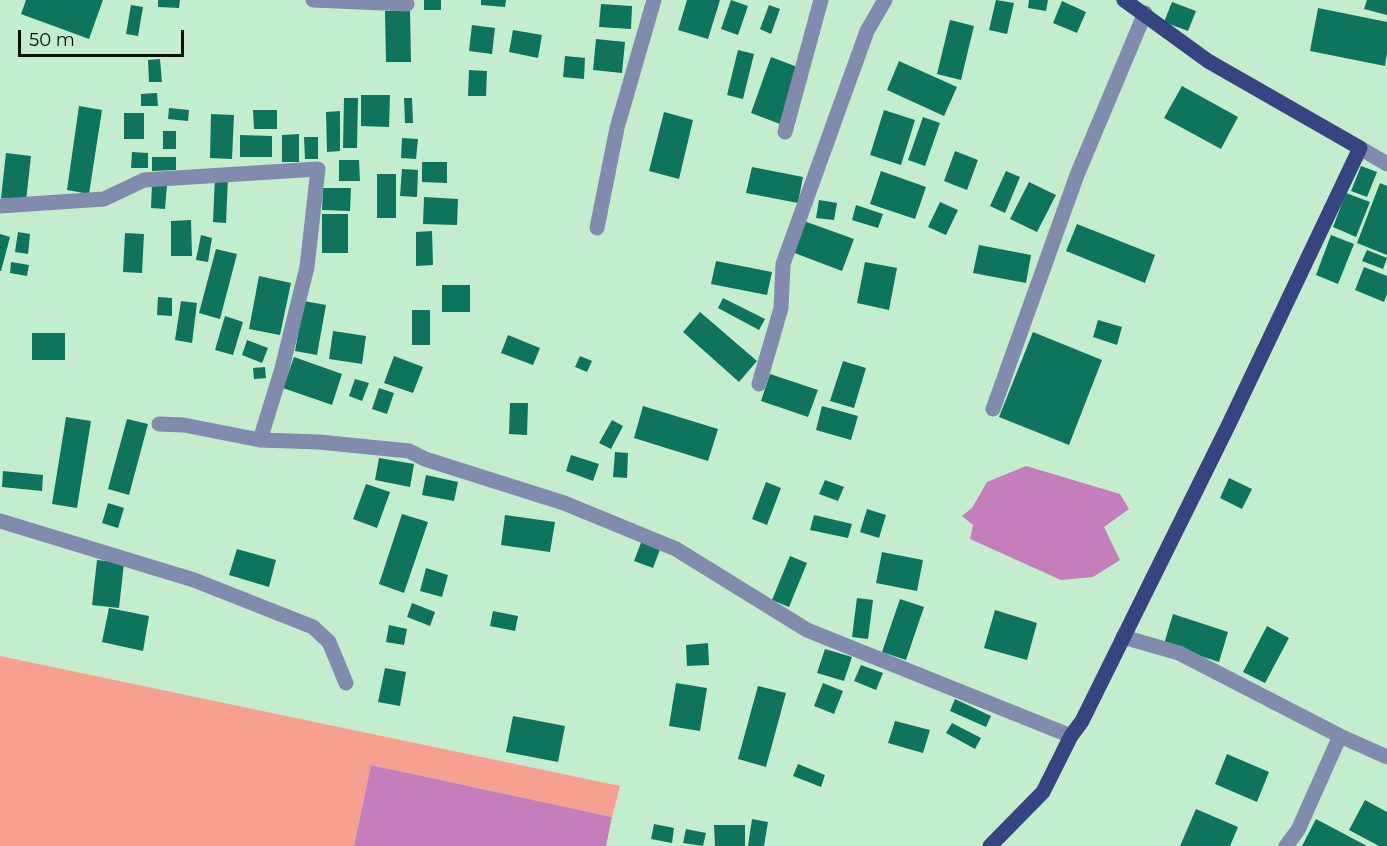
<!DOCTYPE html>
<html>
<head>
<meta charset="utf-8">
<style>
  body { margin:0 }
  #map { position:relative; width:1387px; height:846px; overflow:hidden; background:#c3edcc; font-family:Montserrat,sans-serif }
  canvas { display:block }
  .scale { position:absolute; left:18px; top:30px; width:166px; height:27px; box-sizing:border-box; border:3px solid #031006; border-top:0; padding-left:8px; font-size:18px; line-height:21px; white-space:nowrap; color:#031006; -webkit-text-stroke:4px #c3edcc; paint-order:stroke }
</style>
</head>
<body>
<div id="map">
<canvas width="1387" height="846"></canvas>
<div class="scale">50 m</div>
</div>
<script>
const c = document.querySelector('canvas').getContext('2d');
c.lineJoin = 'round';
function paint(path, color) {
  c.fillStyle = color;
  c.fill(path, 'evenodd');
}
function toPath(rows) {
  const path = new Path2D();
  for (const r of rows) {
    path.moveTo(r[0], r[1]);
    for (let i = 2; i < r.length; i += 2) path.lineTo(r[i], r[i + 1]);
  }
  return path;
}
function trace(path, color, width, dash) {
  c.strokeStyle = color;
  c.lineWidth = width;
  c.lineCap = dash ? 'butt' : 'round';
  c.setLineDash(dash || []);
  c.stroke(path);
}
const green = toPath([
  [0,656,620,786,612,817,371,765,354,846,0,846]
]);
const water = toPath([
  [1026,466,1120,494,1129,509,1104,527,1120,560,1093,577,1061,580,970,539,973,525,962,516,972,508,987,482],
  [371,765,612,817,606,846,354,846]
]);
const building = toPath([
  [26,0,103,0,89,39,21,14],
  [158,0,180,0,179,8,158,7],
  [424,0,441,0,441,10,424,10],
  [481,0,506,0,505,7,481,5],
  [687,0,720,0,708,39,678,30],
  [731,0,748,6,738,35,721,29],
  [996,0,1014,3,1007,34,989,30],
  [1029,0,1048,0,1046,11,1028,8],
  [1367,0,1387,0,1387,15,1364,9],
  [1062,1,1086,12,1077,33,1053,23],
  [1172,2,1196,11,1188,31,1164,22],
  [601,4,632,6,631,29,599,27],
  [131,5,143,7,138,36,126,34],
  [769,5,780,9,771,34,760,29],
  [1318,8,1387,22,1387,53,1385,66,1310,51],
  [385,11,410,11,411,62,386,62],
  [950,20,974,26,961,80,937,74],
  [472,25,495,28,492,54,469,51],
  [513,30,542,35,538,58,509,52],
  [596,39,625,42,622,73,593,70],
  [738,50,754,54,743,99,727,95],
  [565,56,585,58,584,79,563,77],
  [771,57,800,68,780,124,751,113],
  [160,59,162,82,149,82,148,60],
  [899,61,957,87,944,116,887,90],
  [469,70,487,71,486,96,468,96],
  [1182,86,1238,117,1221,149,1164,118],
  [157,93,158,106,141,106,141,94],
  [361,95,390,95,389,127,361,126],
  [344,98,358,98,357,148,343,148],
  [404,98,412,98,413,123,405,123],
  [79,106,102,110,89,194,67,190],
  [169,108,189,110,188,121,168,119],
  [253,110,277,110,277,129,254,129],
  [884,110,915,120,901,165,870,155],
  [340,111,340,151,327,152,326,112],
  [664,112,693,120,679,179,649,171],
  [124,113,144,113,144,139,124,139],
  [211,114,234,115,232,159,210,158],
  [923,117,940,123,925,166,908,160],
  [163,131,176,131,176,149,163,149],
  [299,134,299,162,282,162,282,135],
  [240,135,272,136,272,157,240,157],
  [304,137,318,137,318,159,305,159],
  [402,138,418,139,416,159,401,158],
  [955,151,978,160,967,190,944,181],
  [132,152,148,153,148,168,131,168],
  [6,153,31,156,26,201,1,198],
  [152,157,176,157,176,170,152,171],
  [339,160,359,160,360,181,339,181],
  [422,162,447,162,447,183,422,182],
  [1361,166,1377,172,1367,197,1351,191],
  [752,167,803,177,798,203,746,193],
  [402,169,418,170,417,197,400,196],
  [881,171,926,187,915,219,870,204],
  [1006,171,1020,177,1005,213,990,206],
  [377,174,396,174,396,218,377,218],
  [215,176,228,177,226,223,213,222],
  [1029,182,1056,195,1037,232,1010,219],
  [1380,183,1387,186,1387,255,1357,243],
  [152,184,167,185,165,209,151,208],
  [323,188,351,188,350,211,322,210],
  [1346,193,1370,202,1356,237,1333,227],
  [424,197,458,199,457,225,423,224],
  [819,200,837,203,834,220,816,218],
  [940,202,958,210,946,235,928,227],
  [856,205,883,214,878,228,852,220],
  [322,214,348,214,348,253,322,253],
  [191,220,192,256,171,256,171,221],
  [804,221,854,239,842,271,792,252],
  [1077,224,1155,255,1145,283,1066,251],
  [432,231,433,265,416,266,416,232],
  [18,232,30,234,28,254,15,252],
  [125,233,144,234,142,273,123,272],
  [0,234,10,237,1,271,0,271],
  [201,235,212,238,208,262,196,260],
  [1331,235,1354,244,1338,284,1316,275],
  [979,245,1031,255,1026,283,973,273],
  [216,249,237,254,220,319,199,313],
  [1367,250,1387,258,1383,269,1362,261],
  [716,261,772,272,767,295,711,284],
  [11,262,29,265,27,276,10,273],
  [865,262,897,268,889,310,857,303],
  [1364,267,1387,276,1387,294,1384,302,1355,290],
  [259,276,291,283,280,335,249,329],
  [442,285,470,285,470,312,442,312],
  [158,297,172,298,172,316,157,315],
  [723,298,765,319,759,330,718,308],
  [181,301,197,303,192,343,175,340],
  [304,301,326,305,317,355,295,351],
  [412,310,430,310,430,345,412,345],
  [700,312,757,361,739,382,683,332],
  [225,316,243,322,233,355,215,350],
  [1098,320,1122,327,1117,345,1093,337],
  [333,331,366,336,362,364,329,359],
  [1033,332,1102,360,1069,445,999,417],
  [32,333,65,333,65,360,32,360],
  [508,335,540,348,533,365,501,353],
  [247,340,268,348,262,363,242,355],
  [394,356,423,367,413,393,384,383],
  [580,356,592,361,587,372,575,367],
  [294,357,342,374,332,405,283,388],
  [843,361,866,368,854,408,830,401],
  [265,367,266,378,254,379,253,368],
  [770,374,818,390,808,417,761,401],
  [355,379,369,383,362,401,349,396],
  [379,388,394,393,387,414,372,409],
  [510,403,528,403,527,435,509,434],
  [643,406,718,429,708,461,634,438],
  [822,406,858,416,851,440,816,430],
  [66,417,91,421,77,508,52,504],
  [127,419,148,424,129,495,108,489],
  [612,420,623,426,611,449,599,443],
  [615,452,628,453,627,478,613,477],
  [571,455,599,464,593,481,566,471],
  [379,458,414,464,410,487,375,480],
  [3,471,43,475,42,491,2,487],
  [426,475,458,482,454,501,422,495],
  [1229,478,1252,489,1242,509,1220,498],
  [825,480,844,487,838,501,819,494],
  [766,482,781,488,767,525,752,519],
  [366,484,390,492,377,528,353,519],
  [108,503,124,508,118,528,102,523],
  [867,509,886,515,879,538,860,532],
  [402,514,428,522,404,593,379,584],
  [505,515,555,522,550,552,501,545],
  [814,515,852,524,848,538,810,530],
  [642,540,661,547,653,568,634,561],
  [237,549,276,560,269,587,229,575],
  [882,552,923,560,917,591,876,583],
  [790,556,807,563,789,607,772,600],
  [97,560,124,563,119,608,92,605],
  [426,568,448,575,442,597,420,591],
  [857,598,873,600,868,639,852,637],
  [900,599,924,607,906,660,882,652],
  [412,603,435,612,430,626,407,617],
  [109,608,149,616,143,651,102,642],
  [995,610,1037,623,1027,660,984,648],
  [493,611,518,616,515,631,490,626],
  [1173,614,1228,632,1219,662,1164,644],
  [389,625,407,629,404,645,386,642],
  [1267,626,1289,638,1265,683,1243,672],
  [708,643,709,665,687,666,686,645],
  [825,649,852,657,844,681,817,673],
  [861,665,883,673,876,690,854,681],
  [385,668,406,672,400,706,378,702],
  [676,683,707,688,700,731,669,726],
  [823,683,843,691,834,714,814,706],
  [758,686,786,693,766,767,738,759],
  [955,699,991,716,986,727,950,711],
  [513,716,565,726,558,762,506,752],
  [895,721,930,730,923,753,888,743],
  [952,723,981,738,975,749,946,733],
  [1227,754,1269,772,1257,802,1215,784],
  [798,764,825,775,821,787,793,776],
  [1365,800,1387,812,1387,846,1379,846,1349,830],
  [1196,809,1238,827,1230,846,1180,846],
  [752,819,768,822,764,846,748,846],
  [1316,819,1367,846,1302,846],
  [654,824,674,828,672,843,651,839],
  [714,825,745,825,745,846,715,846],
  [686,829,706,833,703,846,683,843]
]);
const minor = toPath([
  [313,0,407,4],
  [785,132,821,0],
  [1360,148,1387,164],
  [0,206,104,199,144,180,318,169,307,267,281,372,260,440],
  [597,228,617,128,654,0],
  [759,384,781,308,783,264,867,31,885,0],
  [993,409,1077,175,1145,13],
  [159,424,184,425,260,440,319,442,409,451,425,459,564,503,676,549,807,630,1071,736],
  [0,521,194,580,313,627,329,642,346,683],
  [1123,637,1179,653,1340,736,1387,757],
  [1286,846,1298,830,1340,736]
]);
const major = toPath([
  [990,846,1043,792,1071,736,1082,721,1228,426,1360,148,1208,61,1124,0]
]);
paint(green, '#f7a090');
paint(water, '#c47ebb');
paint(building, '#0f745d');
trace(minor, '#818bad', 15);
trace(major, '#36447f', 15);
</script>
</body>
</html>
